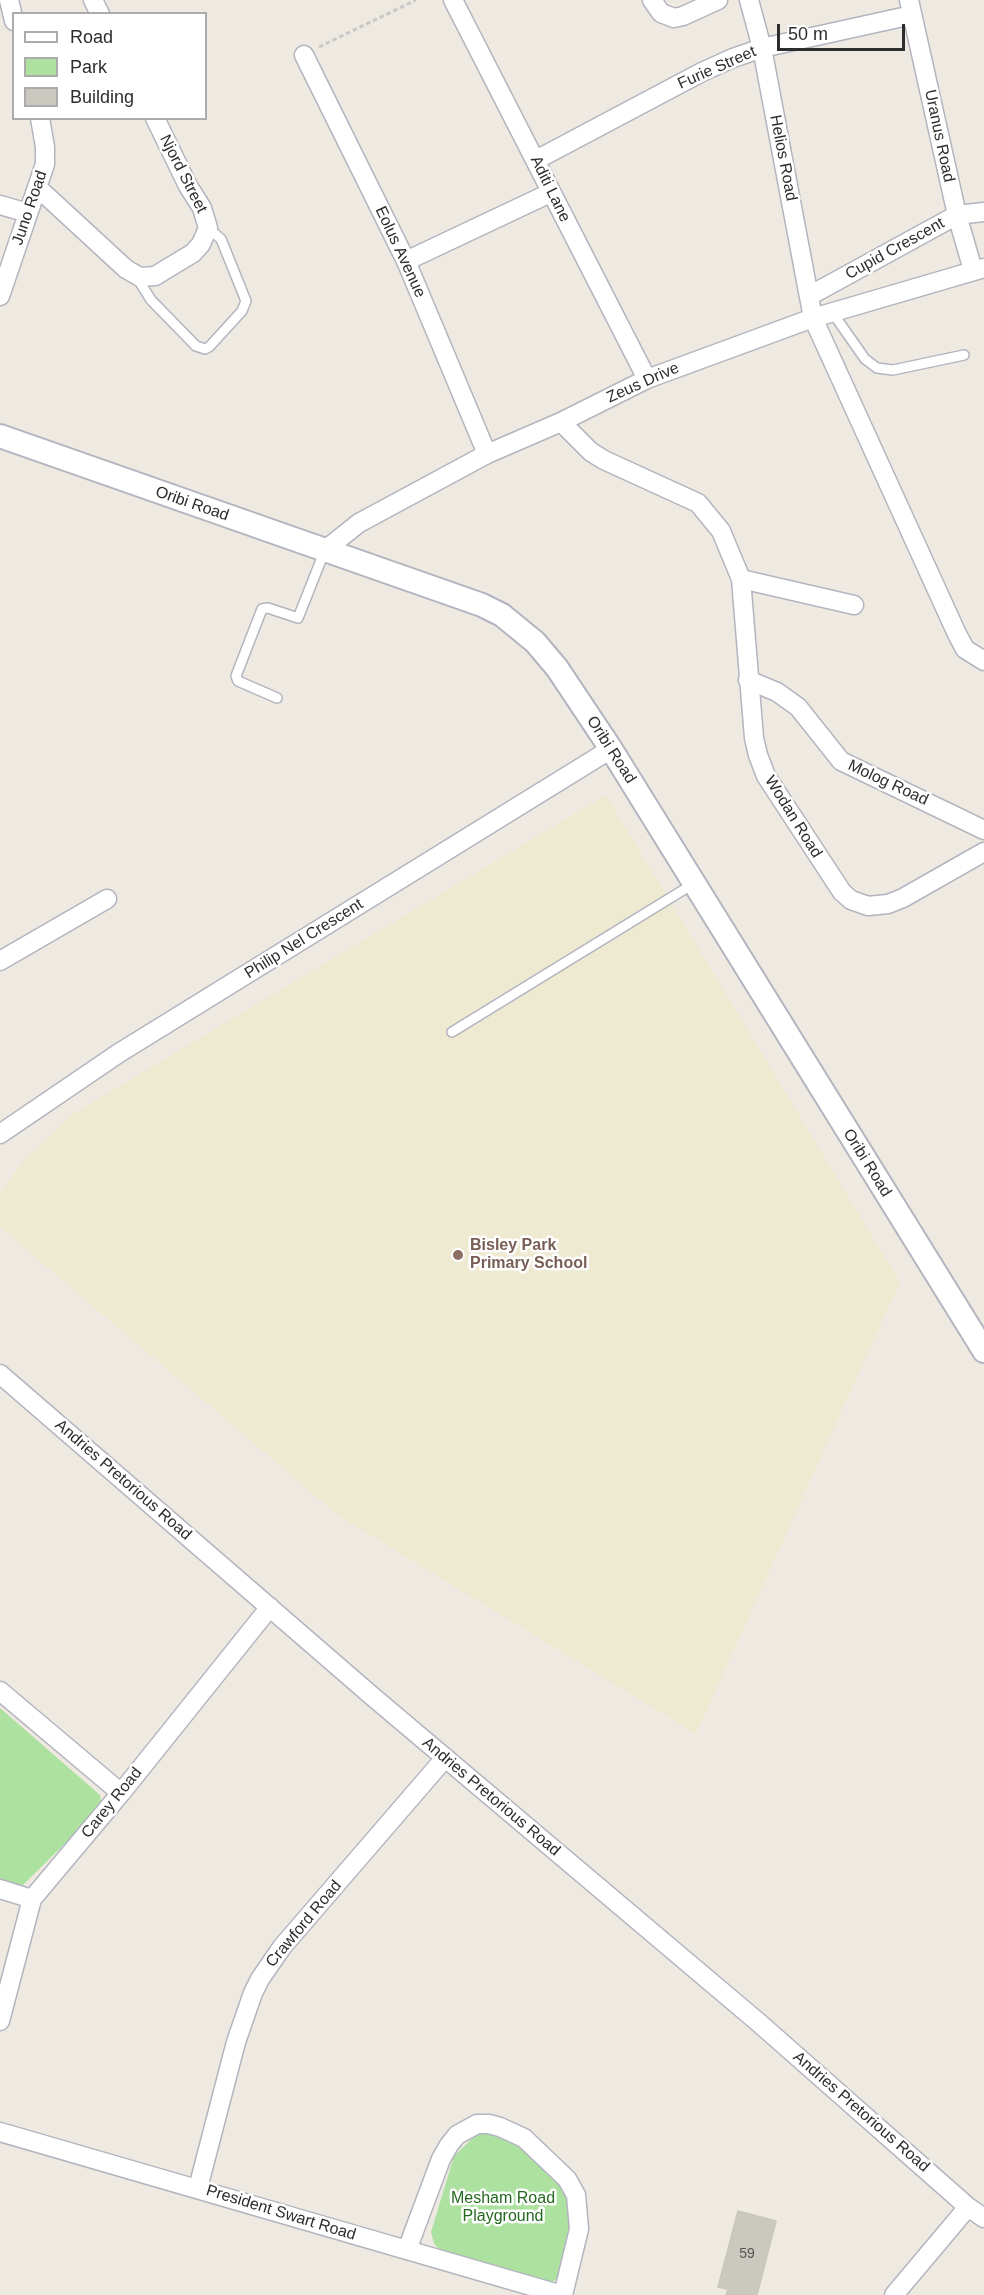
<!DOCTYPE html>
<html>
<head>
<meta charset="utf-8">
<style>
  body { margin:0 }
  #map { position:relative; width:984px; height:2295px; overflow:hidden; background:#eeeae1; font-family:Arial,sans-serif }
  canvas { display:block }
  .legend { position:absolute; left:12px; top:12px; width:195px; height:108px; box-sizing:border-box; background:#fff; border:2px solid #ababab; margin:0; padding:8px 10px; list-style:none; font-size:18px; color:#2d2d2d }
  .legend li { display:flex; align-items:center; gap:12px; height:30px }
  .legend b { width:30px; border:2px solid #ababab }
  .scale { position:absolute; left:777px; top:24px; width:128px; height:27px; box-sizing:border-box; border:3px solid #2d2d2d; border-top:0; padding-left:8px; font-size:18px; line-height:21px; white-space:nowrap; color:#2d2d2d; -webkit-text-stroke:4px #fff; paint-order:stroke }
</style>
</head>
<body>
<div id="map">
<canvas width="984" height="2295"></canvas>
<ul class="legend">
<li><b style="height:8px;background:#fff"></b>Road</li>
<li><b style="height:16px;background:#ade1a0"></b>Park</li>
<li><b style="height:16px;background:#cac8bf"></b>Building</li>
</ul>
<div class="scale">50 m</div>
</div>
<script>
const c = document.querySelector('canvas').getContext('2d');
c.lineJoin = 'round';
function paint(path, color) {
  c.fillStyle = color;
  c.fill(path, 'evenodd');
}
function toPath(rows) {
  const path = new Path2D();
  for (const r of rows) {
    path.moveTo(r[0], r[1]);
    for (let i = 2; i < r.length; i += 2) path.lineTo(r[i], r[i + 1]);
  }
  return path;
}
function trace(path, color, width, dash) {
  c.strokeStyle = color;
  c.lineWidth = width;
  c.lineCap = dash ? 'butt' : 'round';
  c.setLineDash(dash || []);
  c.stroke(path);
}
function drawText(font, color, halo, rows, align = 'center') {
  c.font = font + ' Arial,sans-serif';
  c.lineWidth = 5;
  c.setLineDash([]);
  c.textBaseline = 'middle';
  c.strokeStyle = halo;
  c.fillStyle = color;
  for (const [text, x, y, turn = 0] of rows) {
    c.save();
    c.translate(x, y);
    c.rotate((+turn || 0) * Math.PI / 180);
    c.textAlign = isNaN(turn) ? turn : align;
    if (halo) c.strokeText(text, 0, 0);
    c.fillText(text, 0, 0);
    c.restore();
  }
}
const education = toPath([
  [606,795,900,1282,696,1734,339,1516,0,1227,0,1194,24,1160,73,1114]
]);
const green = toPath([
  [0,1708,100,1795,102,1807,22,1886,0,1879],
  [496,2131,516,2141,568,2187,577,2218,563,2276,546,2285,440,2251,434,2243,431,2232,454,2156,478,2133]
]);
const building = toPath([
  [738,2211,776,2221,757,2295,726,2295,728,2289,718,2287,738,2211]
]);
const path = toPath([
  [319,47,416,0]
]);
const service = toPath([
  [136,276,151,300,196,346,205,349,209,347,242,311,246,301,221,239,208,228],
  [832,312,865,359,877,368,893,370,964,355],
  [277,698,238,681,236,676,262,609,268,608,298,618,325,550],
  [452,1032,693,884]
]);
const minor = toPath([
  [9,0,14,21],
  [93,0,100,14],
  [453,0,647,379],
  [652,0,661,13,674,18,683,16,718,0],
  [749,0,762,48,813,318,957,634,965,649,984,661],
  [909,0,957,215,973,270],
  [304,55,406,261,487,454],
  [536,160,702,72,733,58,762,48,912,15],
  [37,187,126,269,140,277,155,276,193,253,201,244,208,228,202,208,188,186,155,118],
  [0,205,28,213],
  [406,261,550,193],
  [0,296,45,164,45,147,40,118],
  [809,296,957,215,984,212],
  [561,422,591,452,604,460,698,503,721,531,741,579,854,605],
  [325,550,359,523,487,454,561,422,647,379,813,318,984,268],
  [741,579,754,738,758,755,766,776,842,892,851,900,868,906,888,904,903,898,984,852],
  [748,680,777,692,798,707,841,761,984,830],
  [0,961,107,899],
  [0,1134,119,1053,611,749],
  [0,1374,372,1696,758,2022,968,2207,984,2218],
  [0,1691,121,1793],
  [0,1889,32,1899],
  [0,2021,32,1899,121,1793,270,1607],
  [0,2132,562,2295],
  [198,2188,236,2042,253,1993,260,1979,282,1947,445,1758],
  [407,2250,441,2159,449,2145,457,2135,477,2124,489,2124,500,2127,524,2138,567,2179,576,2195,579,2229,563,2295],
  [894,2295,968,2207]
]);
const tertiary = toPath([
  [0,436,482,605,502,615,535,642,557,668,611,749,984,1351]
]);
const markers = [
  [458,1255,6,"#8d6e63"]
];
const numberNames = [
  ["59",747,2254]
];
const streetNames = [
  ["Furie Street",717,68,-24],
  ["Uranus Road",939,136,78],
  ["Helios Road",783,158,79],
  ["Njord Street",183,174,63],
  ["Aditi Lane",550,189,64],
  ["Juno Road",30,208,-71],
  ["Cupid Crescent",895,249,-29],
  ["Eolus Avenue",400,252,65],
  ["Zeus Drive",643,383,-24],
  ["Oribi Road",192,504,19],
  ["Oribi Road",611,750,57],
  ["Molog Road",888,783,25],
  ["Wodan Road",793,817,58],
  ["Philip Nel Crescent",304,939,-32],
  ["Oribi Road",867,1163,58],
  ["Andries Pretorious Road",123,1480,41],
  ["Andries Pretorious Road",491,1797,40],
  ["Carey Road",112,1803,-51],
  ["Crawford Road",304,1924,-50],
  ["Andries Pretorious Road",861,2112,41],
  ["President Swart Road",281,2213,17]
];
const educationNames = [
  ["Bisley Park",470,1246],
  ["Primary School",470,1264]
];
const parkNames = [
  ["Mesham Road",503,2199],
  ["Playground",503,2217]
];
paint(education, '#eee9d1');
paint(green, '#ade1a0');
paint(building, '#cac8bf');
trace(building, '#c9c6ba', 1.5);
trace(service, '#b4b4c0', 12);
trace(minor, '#b4b4c0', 21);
trace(tertiary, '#b4b4c0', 26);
trace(path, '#c8c8c8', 3, [4.5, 3]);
trace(service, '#fff', 9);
trace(minor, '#fff', 18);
trace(tertiary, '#fff', 22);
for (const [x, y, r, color] of markers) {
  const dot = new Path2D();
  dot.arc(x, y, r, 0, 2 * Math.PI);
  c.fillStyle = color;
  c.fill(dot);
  trace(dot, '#fff', 2);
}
drawText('14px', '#545452', null, numberNames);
drawText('16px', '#2d2d2d', '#fff', streetNames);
drawText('bold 16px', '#785e54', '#fff', educationNames, 'left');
drawText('16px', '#24691f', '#fff', parkNames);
</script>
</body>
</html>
